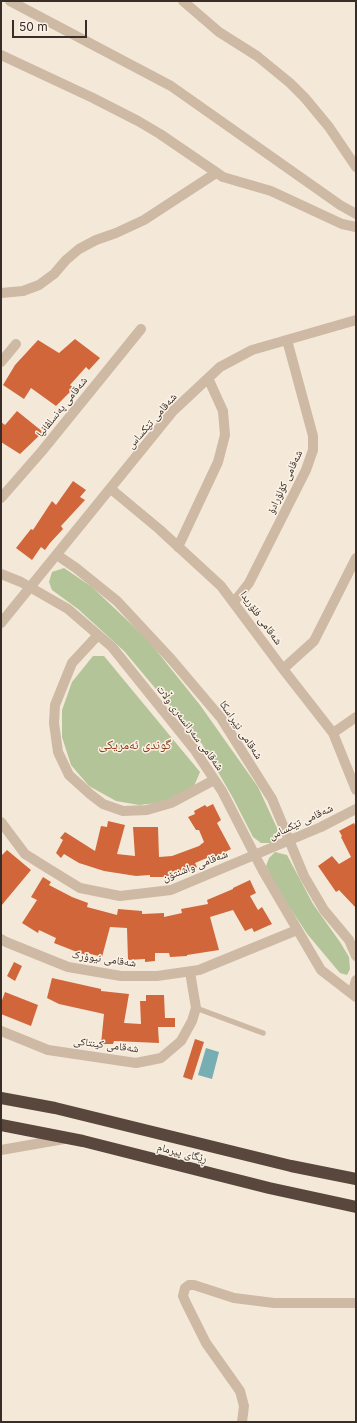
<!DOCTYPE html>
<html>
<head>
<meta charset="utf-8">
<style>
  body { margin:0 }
  #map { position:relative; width:357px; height:1423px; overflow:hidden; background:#f4e9d9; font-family:Inter,sans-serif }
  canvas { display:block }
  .frame { position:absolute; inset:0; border:2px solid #382d27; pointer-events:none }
  .scale { position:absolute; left:12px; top:20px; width:75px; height:18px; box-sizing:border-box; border:2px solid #382d27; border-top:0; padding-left:5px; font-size:12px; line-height:14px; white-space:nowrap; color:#382d27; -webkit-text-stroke:3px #fbf2e6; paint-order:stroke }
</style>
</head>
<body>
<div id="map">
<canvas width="357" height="1423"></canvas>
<div class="frame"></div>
<div class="scale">50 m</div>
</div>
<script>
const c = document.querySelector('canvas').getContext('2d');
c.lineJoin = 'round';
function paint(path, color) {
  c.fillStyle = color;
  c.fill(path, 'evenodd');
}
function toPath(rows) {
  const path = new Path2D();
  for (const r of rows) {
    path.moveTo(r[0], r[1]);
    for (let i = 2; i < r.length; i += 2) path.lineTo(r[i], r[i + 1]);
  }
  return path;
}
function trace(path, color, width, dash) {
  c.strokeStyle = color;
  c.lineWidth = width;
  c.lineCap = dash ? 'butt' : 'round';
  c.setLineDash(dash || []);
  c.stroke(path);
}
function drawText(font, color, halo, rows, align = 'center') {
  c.font = font + ' Inter,"Noto Naskh Arabic",sans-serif';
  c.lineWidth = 3;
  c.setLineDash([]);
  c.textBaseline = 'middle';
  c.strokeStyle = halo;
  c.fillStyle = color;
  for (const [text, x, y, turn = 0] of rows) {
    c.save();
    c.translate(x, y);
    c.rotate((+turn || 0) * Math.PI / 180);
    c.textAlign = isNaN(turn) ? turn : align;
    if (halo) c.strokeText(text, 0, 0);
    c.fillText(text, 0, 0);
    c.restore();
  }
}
const green = toPath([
  [64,568,92,587,147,639,200,705,258,787,277,828,278,834,271,843,261,843,253,837,233,798,202,744,124,651,78,609,52,590,49,582,52,572],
  [93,656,104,656,200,772,194,786,175,797,157,803,139,805,116,801,89,786,71,765,62,737,62,710,72,682],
  [275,852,287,855,313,904,340,942,349,957,350,969,347,975,340,973,308,935,278,890,266,866,269,858]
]);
const water = toPath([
  [206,1048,219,1052,212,1079,198,1075]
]);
const building = toPath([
  [75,339,100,358,89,370,86,367,70,385,74,388,56,406,31,388,24,399,3,385,15,365,38,340,59,353],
  [17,411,43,432,20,454,1,442,1,422,5,425],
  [73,481,86,490,80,497,85,500,61,526,63,529,50,543,45,550,41,547,32,560,16,548,31,529,33,530,52,501,56,505],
  [213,804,221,820,217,823,231,849,215,857,214,855,195,863,197,867,169,877,150,877,150,875,136,876,104,871,79,863,64,854,61,858,56,853,63,840,60,838,65,832,95,851,101,826,107,827,108,821,125,825,117,854,135,856,133,827,158,827,159,857,172,856,199,846,204,842,199,830,196,830,188,817,195,814,194,811,205,805,207,807],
  [354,823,356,827,356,908,339,890,336,892,318,866,332,856,339,864,351,857,341,837,342,836,339,831],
  [7,850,31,870,1,906,1,856],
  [43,877,51,882,49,885,72,897,88,903,87,907,117,915,118,909,142,911,142,914,164,913,164,917,182,913,181,909,208,904,207,900,233,889,233,888,250,880,256,893,250,896,258,910,262,907,272,924,254,932,252,928,245,931,233,910,210,917,219,950,187,955,187,956,170,957,169,953,155,953,155,961,145,962,145,959,128,960,127,928,110,927,102,957,87,953,86,955,77,952,54,943,56,938,39,930,38,933,22,923,37,900,31,897],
  [14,962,22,966,15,981,7,976],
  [52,978,101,989,101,991,129,994,124,1023,141,1024,140,1001,146,1001,146,995,164,995,165,1018,175,1018,175,1027,158,1027,159,1043,114,1041,113,1044,101,1044,104,1014,59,1004,47,998],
  [5,992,38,1005,31,1026,1,1014,1,1003],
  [195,1039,204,1042,192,1080,183,1077]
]);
const lane = toPath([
  [196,1008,263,1033]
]);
const street = toPath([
  [10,1,171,86,340,205,356,214],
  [183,1,219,32,257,56,290,83,305,98,329,127,356,167],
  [1,55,93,98,138,121,160,134,223,177,271,191,342,224,356,227],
  [1,293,23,291,39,285,54,274,66,260,79,249,96,240,116,233,144,220,216,173],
  [1,362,16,344],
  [111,489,159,529,221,586,283,669,333,733,356,790],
  [1,498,42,451,141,329],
  [178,547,218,462,225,435,223,411,208,378],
  [57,555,76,568,117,601,171,659,221,718,272,799,304,876,324,910,349,940,356,956],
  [1,574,21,582,68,609,112,647,194,749,222,791,263,871,321,970,356,997],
  [234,602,249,583,306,470,313,450,313,436,287,340],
  [1,623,173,411,220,367,252,350,356,320],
  [98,635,72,663,55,705,54,723,58,752,69,775,90,794,103,804,123,811,147,810,171,803,214,780],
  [283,669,314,641,356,558],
  [333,733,356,717],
  [1,822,25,854,49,869,80,888,120,896,171,890,321,827,356,809],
  [1,939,6,942,68,967,121,976,157,976,199,970,297,930],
  [352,994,356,980],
  [1,1031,48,1050,136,1063,161,1058,181,1041,192,1021,196,1008,190,972],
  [1,1150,64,1139],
  [242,1422,244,1406,240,1391,206,1343,186,1303,183,1296,185,1288,189,1285,194,1285,234,1298,274,1303,356,1303]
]);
const highway = toPath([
  [1,1098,55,1108,291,1166,356,1179],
  [1,1125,83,1141,269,1188,356,1207]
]);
const streetNames = [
  ["شەقامی پەنسلڤانیا",62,407,-51],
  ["شەقامی تێکساس",152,421,-49],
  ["شەقامی کۆلۆرادۆ",285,482,-65],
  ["شەقامی فلۆریدا",261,618,54],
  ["شەقامی سەرانسەری وڵات",190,728,53],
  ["شەقامی نێبراسکا",241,730,56],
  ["شەقامی تێکساس",301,822,-25],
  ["شەقامی واشنتۆن",195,866,-21],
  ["شەقامی نیوۆرک",104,959,8],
  ["شەقامی کینتاکی",106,1045,7],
  ["ڕێگای پیرمام",182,1153,14]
];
const quarterNames = [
  ["گوندی ئەمریکی",135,745]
];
paint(green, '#b3c498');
paint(water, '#76aeb3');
paint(building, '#d1663a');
trace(lane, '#cdb9a4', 5.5);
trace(street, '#cdb9a4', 10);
trace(highway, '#59473d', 12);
drawText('11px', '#382d27', '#fbf2e6', streetNames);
drawText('13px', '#8e3a18', '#fbf2e6', quarterNames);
</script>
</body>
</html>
